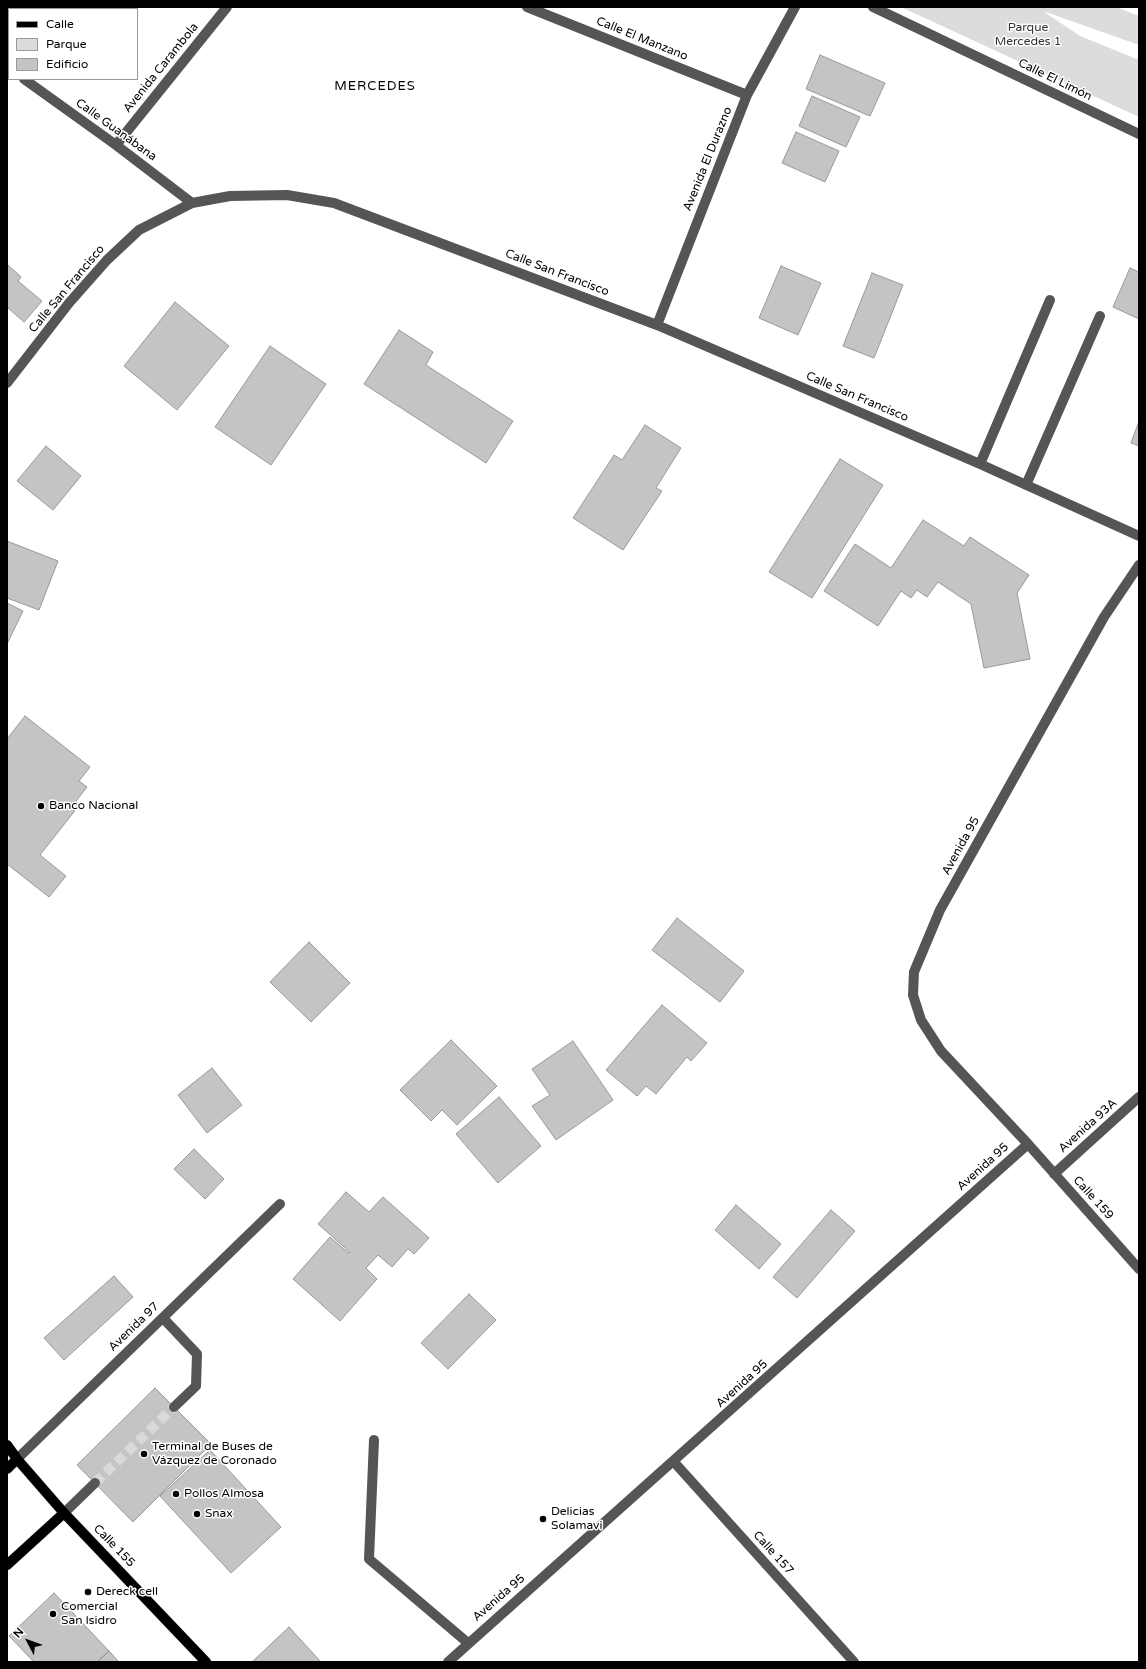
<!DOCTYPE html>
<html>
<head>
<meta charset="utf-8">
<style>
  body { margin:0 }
  #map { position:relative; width:1146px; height:1669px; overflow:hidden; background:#fff; font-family:"Varela Round",sans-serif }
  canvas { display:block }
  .frame { position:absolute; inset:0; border:8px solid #000; pointer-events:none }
  .legend { position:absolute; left:8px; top:8px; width:130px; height:72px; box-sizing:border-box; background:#fff; border:1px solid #999; margin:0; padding:5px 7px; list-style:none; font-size:12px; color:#000 }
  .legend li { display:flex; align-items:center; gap:8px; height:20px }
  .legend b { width:20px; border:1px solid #999 }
  .north { position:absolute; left:8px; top:1621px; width:40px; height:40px; -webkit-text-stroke:3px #fff; paint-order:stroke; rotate:311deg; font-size:11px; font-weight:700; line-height:16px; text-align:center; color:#000 }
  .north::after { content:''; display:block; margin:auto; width:14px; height:18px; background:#000; clip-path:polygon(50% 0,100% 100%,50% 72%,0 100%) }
</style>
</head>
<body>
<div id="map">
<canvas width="1146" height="1669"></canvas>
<div class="frame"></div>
<ul class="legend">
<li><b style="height:5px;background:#000"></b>Calle</li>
<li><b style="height:11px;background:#dcdcdc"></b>Parque</li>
<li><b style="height:11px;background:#c4c4c4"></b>Edificio</li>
</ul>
<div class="north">N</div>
</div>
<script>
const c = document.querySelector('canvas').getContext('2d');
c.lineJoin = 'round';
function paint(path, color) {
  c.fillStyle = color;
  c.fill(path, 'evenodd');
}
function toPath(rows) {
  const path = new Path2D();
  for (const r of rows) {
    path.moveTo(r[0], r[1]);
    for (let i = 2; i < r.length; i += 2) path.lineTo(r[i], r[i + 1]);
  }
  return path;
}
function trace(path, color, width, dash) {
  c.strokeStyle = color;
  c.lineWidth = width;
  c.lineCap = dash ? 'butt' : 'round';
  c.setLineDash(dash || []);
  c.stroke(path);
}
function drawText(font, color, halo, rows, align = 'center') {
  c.font = font + ' "Varela Round",sans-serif';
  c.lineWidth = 3;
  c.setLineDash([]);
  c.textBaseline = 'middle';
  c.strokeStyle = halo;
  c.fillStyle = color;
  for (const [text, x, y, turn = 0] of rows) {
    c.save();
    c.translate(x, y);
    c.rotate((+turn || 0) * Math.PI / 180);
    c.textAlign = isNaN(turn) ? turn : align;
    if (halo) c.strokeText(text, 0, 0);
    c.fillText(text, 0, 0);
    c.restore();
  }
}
const green = toPath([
  [901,7,1116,7,1139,16,1139,45,1043,11,1080,36,1139,60,1139,117]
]);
const building = toPath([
  [820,55,885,83,870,116,806,89,820,55],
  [812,96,860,117,846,147,799,126,812,96],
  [796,132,839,151,825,182,782,163,796,132],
  [7,264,21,277,18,281,42,301,24,322,7,307,7,264],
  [781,266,821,283,798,335,759,318,781,266],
  [1130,268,1139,272,1139,319,1113,307,1130,268],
  [872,273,903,285,874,358,843,346,872,273],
  [175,302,229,346,177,410,124,366,175,302],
  [399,330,433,352,426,365,513,421,486,463,364,384,399,330],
  [270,346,326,384,271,465,215,427,270,346],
  [1139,421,1139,446,1131,443,1139,421],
  [645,425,681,448,656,488,662,491,623,550,573,518,614,455,622,460,645,425],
  [46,446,81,476,53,510,17,481,46,446],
  [840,459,883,485,812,598,769,572,840,459],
  [923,520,964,546,970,537,1029,575,1017,593,1030,659,984,668,971,604,938,582,927,597,917,590,911,598,901,591,878,626,824,591,855,544,891,568,923,520],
  [7,541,58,561,39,610,7,598,7,541],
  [7,603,23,611,7,644,7,603],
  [25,716,90,767,79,781,87,787,73,805,77,808,40,855,66,876,49,897,7,864,7,739,25,716],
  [677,918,744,971,720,1002,652,950,677,918],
  [309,942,350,983,311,1022,270,982,309,942],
  [662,1005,707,1043,691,1061,687,1057,656,1094,646,1086,637,1096,606,1070,662,1005],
  [451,1040,497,1086,457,1125,442,1110,431,1121,400,1090,451,1040],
  [573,1041,613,1100,556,1140,532,1106,550,1095,532,1069,573,1041],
  [212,1068,242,1105,207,1133,178,1095,212,1068],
  [499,1097,541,1146,498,1183,456,1134,499,1097],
  [194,1149,224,1179,205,1199,174,1169,194,1149],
  [346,1192,369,1212,383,1197,429,1238,414,1254,408,1249,392,1267,378,1255,366,1268,377,1279,340,1321,293,1279,330,1237,349,1253,350,1252,318,1224,346,1192],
  [736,1205,781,1244,759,1269,715,1230,736,1205],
  [831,1210,855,1231,797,1298,773,1277,831,1210],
  [114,1276,133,1297,64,1360,44,1338,114,1276],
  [469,1294,496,1320,448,1369,421,1343,469,1294],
  [155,1388,211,1444,133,1522,77,1465,155,1388],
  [210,1450,281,1527,231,1573,160,1496,210,1450],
  [54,1593,109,1651,97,1662,34,1662,9,1636,54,1593],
  [289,1627,321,1662,254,1662,253,1661,289,1627],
  [109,1651,119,1662,97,1662,109,1651]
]);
const minorTunnel = toPath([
  [95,1483,174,1407]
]);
const minor = toPath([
  [527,7,747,95],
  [873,7,1139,134],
  [7,67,9,68],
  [24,79,116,145,192,203],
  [116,145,227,7],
  [657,325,747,95,795,7],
  [7,383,69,303,107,260,139,230,192,203,230,196,287,195,334,203,657,325,980,464,1139,536],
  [980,464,1050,300],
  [1026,485,1100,316],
  [1139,565,1104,617,940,910,914,972,913,995,921,1020,941,1051,1028,1144,1139,1269],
  [1054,1174,1139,1097],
  [163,1318,197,1354,196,1386,174,1407],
  [374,1440,369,1559,468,1643],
  [17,1459,280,1204],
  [674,1462,854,1662],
  [64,1513,95,1483],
  [448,1662,1028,1144]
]);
const major = toPath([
  [7,1445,17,1459,64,1513,206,1662],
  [7,1469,17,1459],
  [7,1565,64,1513]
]);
const markers = [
  [41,806,4,"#000"],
  [144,1454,4,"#000"],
  [176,1494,4,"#000"],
  [197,1514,4,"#000"],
  [543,1519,4,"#000"],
  [88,1592,4,"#000"],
  [53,1614,4,"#000"]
];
const parkNames = [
  ["Parque",1028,28],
  ["Mercedes 1",1028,42]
];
const streetNames = [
  ["Calle El Manzano",642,39,22],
  ["Avenida Carambola",161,68,-51],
  ["Calle El Limón",1055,80,26],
  ["Calle Guanábana",116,130,36],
  ["Avenida El Durazno",708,159,-68],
  ["Calle San Francisco",557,273,21],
  ["Calle San Francisco",67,289,-50],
  ["Calle San Francisco",857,397,23],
  ["Avenida 95",961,846,-61],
  ["Avenida 93A",1088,1126,-42],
  ["Avenida 95",983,1167,-42],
  ["Calle 159",1093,1198,48],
  ["Avenida 97",134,1327,-44],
  ["Avenida 95",742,1384,-42],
  ["Calle 155",114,1546,46],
  ["Calle 157",773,1553,48],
  ["Avenida 95",499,1598,-41]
];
const poiNames = [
  ["Banco Nacional",49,806],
  ["Terminal de Buses de",152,1447],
  ["Vázquez de Coronado",152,1461],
  ["Pollos Almosa",184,1494],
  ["Delicias",551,1512],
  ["Solamavi",551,1526],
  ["Snax",205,1514],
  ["Dereck cell",96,1592],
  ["Comercial",61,1607],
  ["San Isidro",61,1621]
];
const neighbourhoodNames = [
  ["MERCEDES",375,87]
];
paint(green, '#dcdcdc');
paint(building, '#c4c4c4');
trace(building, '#999', 1);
trace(minorTunnel, '#d9d9d9', 10, [10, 5]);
trace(major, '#dbdbdb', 11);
trace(minor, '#555', 10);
trace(major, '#000', 10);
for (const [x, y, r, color] of markers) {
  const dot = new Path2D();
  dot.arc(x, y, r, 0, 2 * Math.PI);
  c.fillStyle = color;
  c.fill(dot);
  trace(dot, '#fff', 1.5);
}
drawText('12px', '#333', '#fff', parkNames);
drawText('12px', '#000', '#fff', streetNames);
drawText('12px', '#000', '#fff', poiNames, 'left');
c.letterSpacing = '1px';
drawText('13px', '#000', '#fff', neighbourhoodNames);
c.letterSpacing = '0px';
</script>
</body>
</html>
